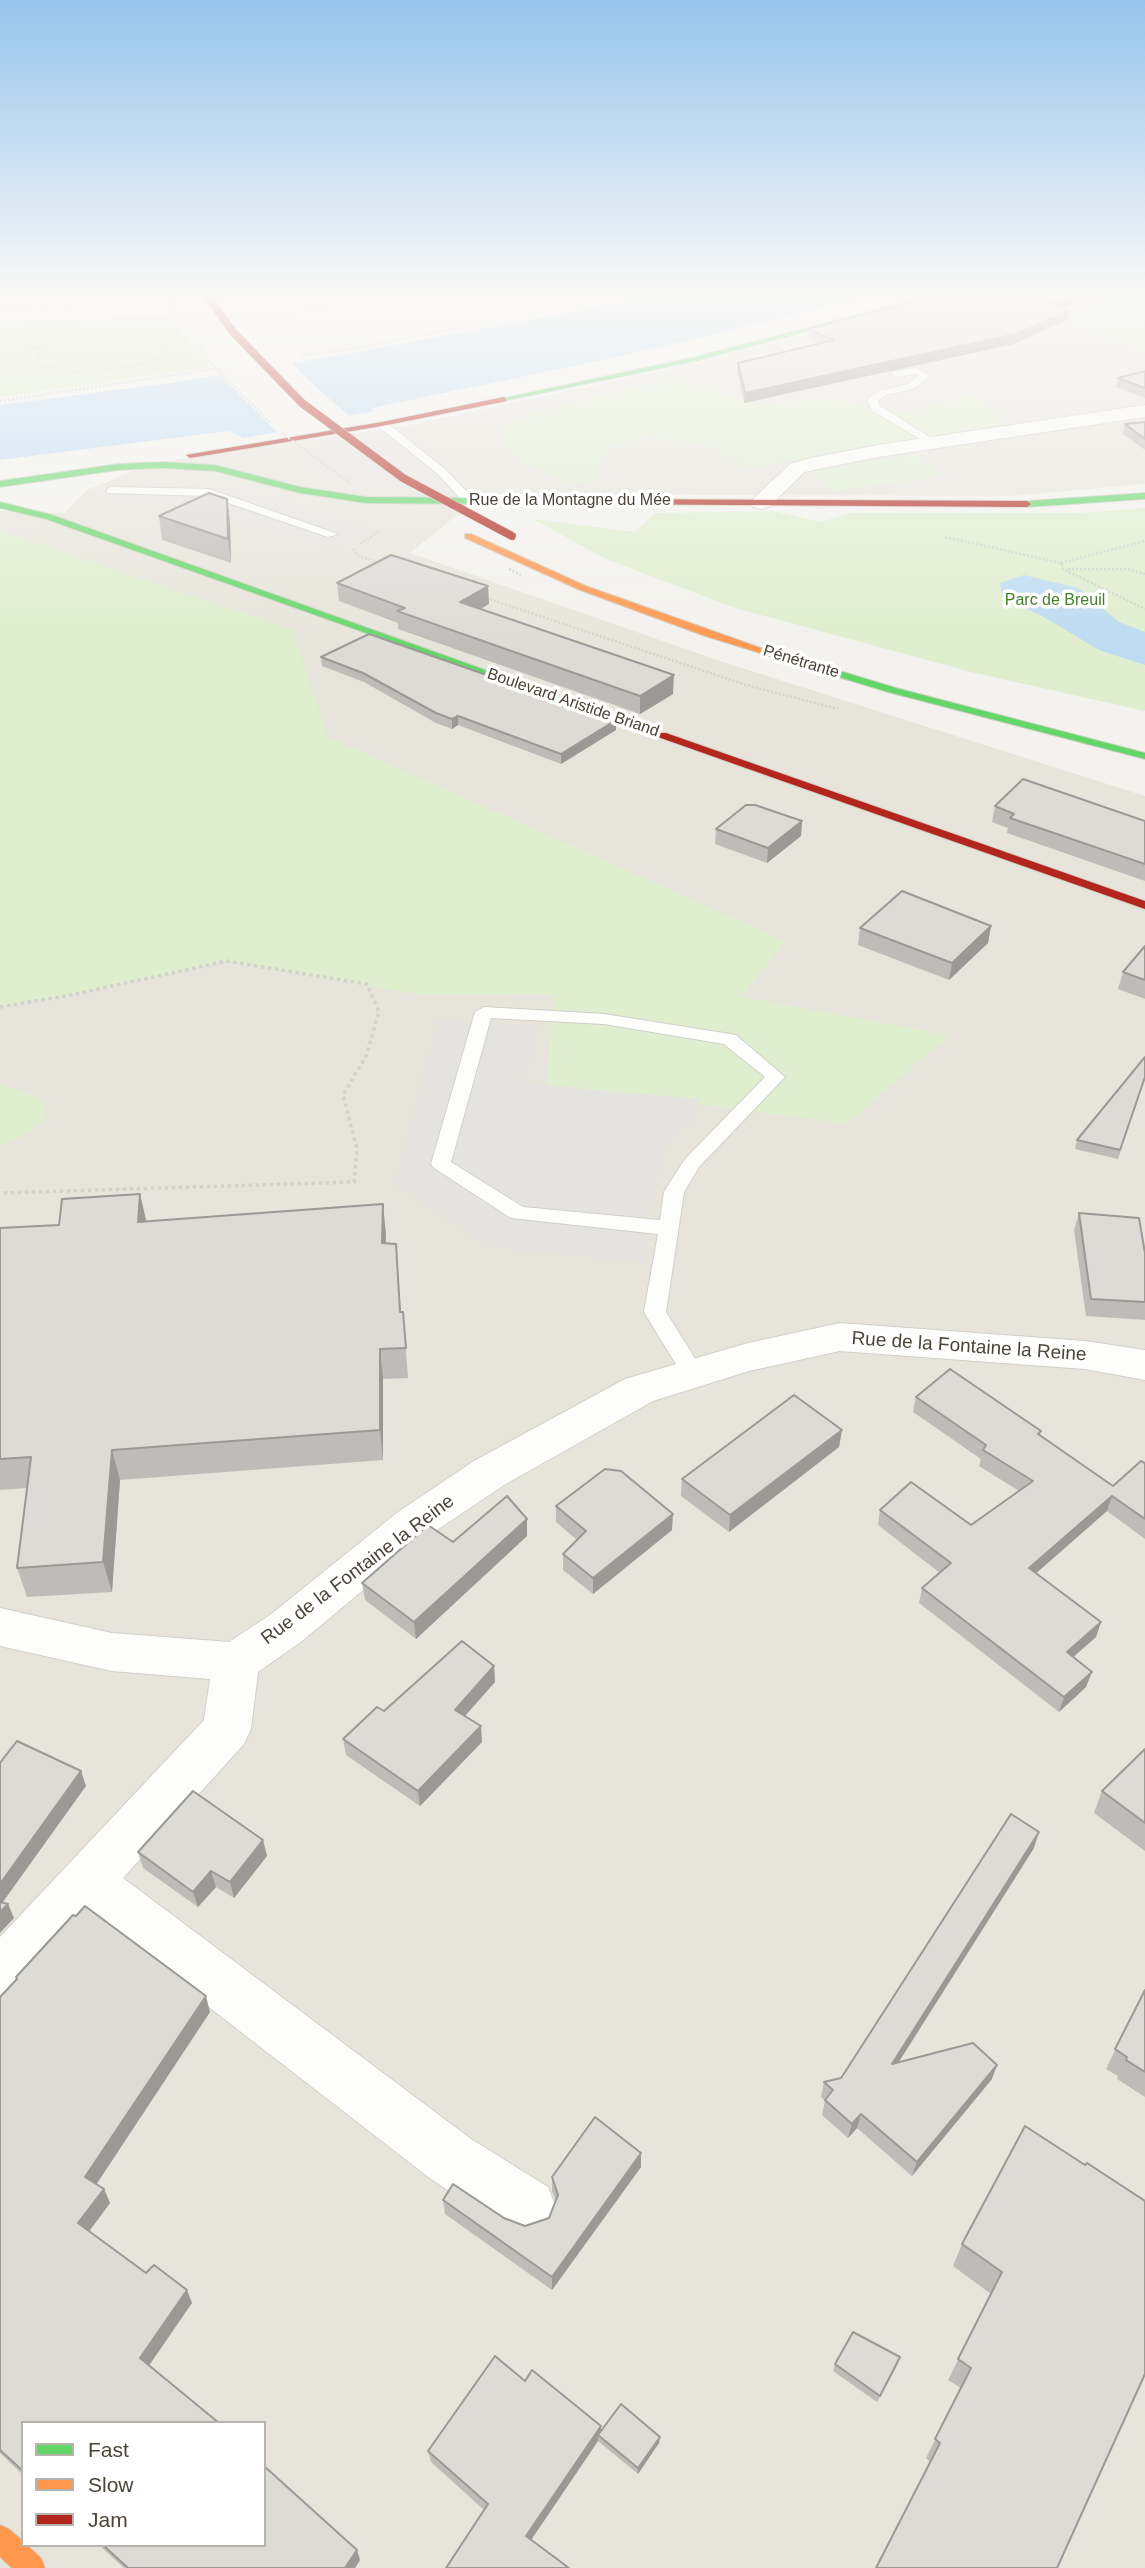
<!DOCTYPE html>
<html>
<head>
<meta charset="utf-8">
<style>
  body { margin:0 }
  #map { position:relative; width:1145px; height:2568px; overflow:hidden; background:#f3f2ee; font-family:Arial,sans-serif }
  canvas { display:block }
  .legend { position:absolute; left:21px; top:2421px; width:245px; height:126px; box-sizing:border-box; background:#fff; border:2px solid #b7b4af; margin:0; padding:9px 12px; list-style:none; font-size:21px; color:#4b4438 }
  .legend li { display:flex; align-items:center; gap:14px; height:35px }
  .legend b { width:35px; border:2px solid #b7b4af }
</style>
</head>
<body>
<div id="map">
<canvas width="1145" height="2568"></canvas>
<ul class="legend">
<li><b style="height:9px;background:#63d668"></b>Fast</li>
<li><b style="height:9px;background:#ff974d"></b>Slow</li>
<li><b style="height:9px;background:#b3261e"></b>Jam</li>
</ul>
</div>
<script>
const c = document.querySelector('canvas').getContext('2d');
c.lineJoin = 'round';
function paint(path, color) {
  c.fillStyle = color;
  c.fill(path, 'evenodd');
}
function toPath(rows) {
  const path = new Path2D();
  for (const r of rows) {
    path.moveTo(r[0], r[1]);
    for (let i = 2; i < r.length; i += 2) path.lineTo(r[i], r[i + 1]);
  }
  return path;
}
function trace(path, color, width, dash) {
  c.strokeStyle = color;
  c.lineWidth = width;
  c.lineCap = dash ? 'butt' : 'round';
  c.setLineDash(dash || []);
  c.stroke(path);
}
function drawText(font, color, halo, rows, align = 'center') {
  c.font = font + ' Arial,sans-serif';
  c.lineWidth = 7;
  c.setLineDash([]);
  c.textBaseline = 'middle';
  c.strokeStyle = halo;
  c.fillStyle = color;
  for (const [text, x, y, turn = 0] of rows) {
    c.save();
    c.translate(x, y);
    c.rotate((+turn || 0) * Math.PI / 180);
    c.textAlign = isNaN(turn) ? turn : align;
    if (halo) c.strokeText(text, 0, 0);
    c.fillText(text, 0, 0);
    c.restore();
  }
}
const residential = toPath([
  [961,293,1145,293,1145,484,1011,496,483,494,410,553,720,661,1145,796,1145,2568,0,2568,0,511,64,513,87,490,152,463,409,425,697,363],
  [23,2423,264,2423,264,2545,23,2545]
]);
const green = toPath([
  [1104,293,1145,293,1145,350,1064,321,1066,318,1104,307],
  [170,317,211,367,0,397,0,322,20,318],
  [674,377,762,407,789,401,833,400,908,412,976,396,1008,427,746,468,710,445,649,437,615,445,604,454,593,481,573,483,519,462,502,435,515,419],
  [915,455,942,476,835,491,810,470],
  [1145,508,1145,711,975,673,735,608,606,559,533,519,634,532,656,513,773,511,821,522,850,513,1081,513],
  [0,531,292,629,328,737,785,941,741,997,949,1035,847,1124,547,1084,554,994,422,995,226,961,71,995,0,1007],
  [0,1085,39,1097,44,1102,47,1117,28,1134,0,1145]
]);
const parking = toPath([
  [409,426,473,487,351,485,309,471,302,463,311,444],
  [142,483,236,487,310,507,378,530,334,551,164,503,82,501,93,492],
  [438,1019,539,1026,523,1084,700,1099,696,1118,672,1138,659,1164,643,1262,487,1247,394,1184]
]);
const water = toPath([
  [656,293,875,293,803,313,617,357,372,408,372,412,336,418,315,426,244,438,228,431,0,460,0,405,164,384,336,356,618,303],
  [1024,575,1078,588,1119,622,1145,632,1145,665,1099,650,1042,616,1002,597,1000,583]
]);
const pier = toPath([
  [289,360,318,389,353,419,281,436,217,372]
]);
const pathFar1 = toPath([
  [526,315,631,293],
  [25,346,38,349,38,364,72,372,123,368,148,362,163,355,166,349,155,342],
  [38,349,54,345],
  [302,355,346,350,479,324],
  [0,401,221,368],
  [945,537,1061,563,1063,569,1145,609],
  [360,544,381,530],
  [353,549,358,556,381,563],
  [1061,563,1145,541],
  [1068,569,1127,569,1145,574],
  [486,598,746,685,838,709]
]);
const path = toPath([
  [0,1007,71,995,226,961,367,984,379,1012,366,1056,343,1095,357,1149,354,1182,0,1193]
]);
const lane = toPath([
  [261,293,325,293,320,296,166,303,171,311,313,305,476,293,515,293,510,296,313,311,168,317,165,316,157,303,0,304,0,298,160,297,261,293],
  [916,368,931,376,913,389,886,395,878,401,880,406,936,441,938,443,932,446,871,410,867,400,878,391,906,385,919,376,915,374,896,377,892,376,892,372,916,368],
  [378,422,386,422,446,470,473,498,473,504,465,504,438,474,378,426,378,422],
  [111,487,209,489,338,534,328,537,208,496,107,493,107,489,111,487],
  [484,1007,604,1014,730,1034,736,1035,785,1077,699,1167,684,1192,666,1312,704,1373,701,1379,693,1381,685,1379,644,1312,658,1234,511,1218,434,1168,431,1164,475,1012,484,1007],
  [491,1018,604,1024,724,1044,765,1077,685,1159,664,1192,660,1220,523,1207,451,1162,491,1018]
]);
const street = toPath([
  [168,309,177,314,174,318,0,321,0,311,168,309],
  [1145,405,1145,417,878,457,814,470,804,472,769,507,761,509,753,507,750,502,790,464,811,458,878,445,1145,405],
  [840,1323,1085,1341,1145,1350,1145,1380,1085,1369,840,1351,749,1371,653,1401,504,1485,428,1536,302,1641,258,1672,251,1729,244,1744,123,1878,471,2139,548,2187,556,2208,548,2229,527,2237,506,2229,431,2179,90,1915,19,1993,0,2001,0,1937,204,1720,210,1679,112,1671,0,1646,0,1608,112,1633,229,1642,270,1615,398,1512,474,1461,625,1379,748,1343,840,1323]
]);
const fast = toPath([
  [941,293,952,293,696,361,504,401,500,399,695,357,941,293],
  [162,462,215,465,300,487,366,497,592,499,596,502,592,505,366,503,300,493,215,471,162,468,118,470,0,487,0,481,118,464,162,462],
  [1145,493,1145,499,1027,507,1023,504,1027,501,1145,493],
  [0,502,52,515,667,735,658,737,46,519,0,508,0,502],
  [766,651,774,651,896,688,1145,753,1145,759,888,692,766,655,766,651]
]);
const slow = toPath([
  [465,534,471,534,586,586,775,653,770,656,705,636,580,590,465,538,465,534],
  [0,2525,9,2529,23,2541,23,2545,27,2545,41,2558,45,2568,12,2568,0,2557,0,2525]
]);
const jam = toPath([
  [504,397,507,401,382,426,190,458,186,455,382,422,504,397],
  [592,499,1027,501,1031,504,1027,507,589,504,589,500,592,499],
  [658,733,666,733,1145,901,1145,909,658,737,658,733]
]);
const pathBridge = toPath([
  [160,293,212,364,270,422],
  [282,433,351,484],
  [509,569,521,575]
]);
const jamBridge = toPath([
  [205,293,233,332,302,403,403,478,512,536]
]);
const wall = toPath([
  [947,293,1109,293,1061,308,1069,311,1067,320,1014,344,744,403,737,372,738,363,819,343,807,338,808,329],
  [1145,371,1145,398,1116,387,1118,378],
  [1145,422,1145,450,1123,434,1125,424],
  [227,499,230,523,231,563,162,540,159,516],
  [337,583,488,586,489,604,480,609,673,694,640,714,398,629,398,623,339,601],
  [321,657,616,720,616,730,561,764,458,725,452,729,436,723,364,682,322,666],
  [995,806,1145,821,1145,881,1007,833,1008,828,992,822],
  [802,821,801,836,767,863,715,844,716,829],
  [991,926,988,943,949,980,858,945,860,928],
  [1145,946,1145,999,1118,989,1123,972],
  [1145,1057,1145,1078,1118,1159,1075,1149,1077,1140],
  [140,1194,146,1221,386,1234,385,1243,396,1244,401,1312,403,1312,408,1378,383,1379,383,1460,120,1480,112,1592,27,1597,17,1568,27,1488,0,1490,0,1228,59,1225],
  [1079,1213,1145,1253,1145,1320,1086,1316,1074,1230],
  [916,1397,1041,1431,1040,1435,1113,1486,1145,1463,1145,1539,1107,1511,1036,1573,1101,1622,1096,1637,1073,1657,1086,1687,1059,1712,919,1603,922,1588,940,1573,878,1525,880,1510,971,1525,1019,1491,979,1466,981,1459,913,1412],
  [842,1430,839,1447,729,1532,681,1496,682,1479],
  [556,1506,672,1530,593,1594,563,1570,563,1554,577,1540,556,1522],
  [527,1519,527,1536,416,1639,365,1600,362,1583,453,1542],
  [494,1666,495,1682,465,1716,482,1742,420,1806,346,1755,343,1739,384,1711],
  [1145,1749,1145,1851,1094,1813,1102,1791],
  [263,1840,267,1856,234,1898,216,1887,198,1907,143,1868,138,1852],
  [1034,1848,898,2063,992,2079,912,2176,857,2128,848,2138,822,2115,825,2101,821,2097,824,2082,841,2078],
  [16,1977,210,2012,96,2184,104,2189,110,2203,89,2231,146,2273,192,2303,23,2423,23,2475,0,2453,0,1997,17,1980],
  [1145,1990,1145,2097,1117,2079,1118,2076,1106,2069],
  [641,2153,641,2167,552,2290,445,2214,443,2200,504,2218,525,2226,549,2218,556,2201,552,2191,552,2177],
  [1085,2165,930,2462,926,2458,961,2388,948,2380,991,2294,953,2266,962,2244],
  [835,2364,898,2364,877,2402,833,2371],
  [525,2381,601,2432,660,2437,659,2443,638,2474,598,2441,531,2540,484,2510,431,2462,428,2451],
  [99,2545,264,2545,360,2560,355,2568,124,2568]
]);
const shadedWall = toPath([
  [1081,293,1109,293,1046,312,1048,303],
  [1069,311,1067,320,1014,344,744,403,745,393],
  [227,499,230,523,231,563,228,539],
  [488,586,489,604,461,620,460,602],
  [674,675,673,694,640,714,640,696],
  [458,716,458,725,452,729,452,719],
  [616,720,616,730,561,764,561,754],
  [802,821,801,836,767,863,768,848],
  [991,926,988,943,949,980,952,963],
  [140,1194,147,1224,138,1222],
  [383,1204,386,1234,385,1273,382,1243],
  [380,1349,383,1379,383,1460,380,1430],
  [842,1430,839,1447,729,1532,730,1515],
  [112,1450,120,1480,112,1592,103,1562],
  [1112,1496,1107,1511,1025,1583,1029,1568],
  [673,1514,672,1530,593,1594,593,1578],
  [527,1519,527,1536,416,1639,414,1622],
  [1101,1622,1096,1637,1062,1667,1067,1652],
  [494,1666,495,1682,456,1726,455,1710],
  [1092,1672,1086,1687,1059,1712,1064,1697],
  [481,1726,482,1742,420,1806,418,1791],
  [81,1771,86,1786,0,1906,0,1884],
  [1039,1832,1034,1848,888,2079,892,2064],
  [263,1840,267,1856,234,1898,230,1882],
  [211,1871,216,1887,198,1907,193,1892],
  [8,1904,14,1918,0,1933,0,1912],
  [206,1996,210,2012,92,2191,85,2177],
  [997,2065,992,2079,912,2176,917,2162],
  [861,2114,857,2128,848,2138,852,2124],
  [641,2153,641,2167,552,2290,552,2277],
  [104,2189,110,2203,85,2237,78,2223],
  [187,2290,192,2303,146,2370,140,2358],
  [601,2426,601,2437,598,2435,598,2441,527,2546,526,2536],
  [660,2437,659,2443,638,2474,638,2468],
  [357,2550,360,2560,355,2568,345,2568]
]);
const building = toPath([
  [947,293,1081,293,1048,303,1069,311,1016,334,745,393,738,363,834,340,808,329,947,293],
  [1145,371,1145,388,1118,378,1145,371],
  [1145,422,1145,439,1125,424,1145,422],
  [209,493,227,499,228,539,159,516,209,493],
  [391,555,488,586,460,602,674,675,640,696,397,611,405,608,337,583,391,555],
  [369,634,616,720,561,754,458,716,452,719,436,713,363,673,321,657,369,634],
  [1023,779,1145,821,1145,864,1010,818,1014,814,995,806,1023,779],
  [746,805,755,805,802,821,768,848,716,829,746,805],
  [902,891,991,926,952,963,860,928,902,891],
  [1145,946,1145,980,1123,972,1145,946],
  [1145,1057,1145,1077,1120,1150,1077,1140,1145,1057],
  [140,1194,138,1222,383,1204,382,1243,396,1244,400,1312,403,1312,406,1348,380,1349,380,1430,112,1450,103,1562,17,1568,31,1457,0,1459,0,1228,59,1225,62,1199,140,1194],
  [1079,1213,1139,1218,1145,1253,1145,1302,1091,1299,1079,1213],
  [950,1369,1041,1431,1038,1434,1113,1486,1141,1461,1145,1463,1145,1519,1112,1496,1029,1568,1101,1622,1067,1652,1092,1672,1064,1697,922,1588,951,1563,880,1510,911,1482,971,1525,1033,1481,983,1450,986,1445,916,1397,950,1369],
  [794,1395,842,1430,730,1515,682,1479,794,1395],
  [605,1469,621,1471,673,1514,593,1578,563,1554,586,1531,556,1506,605,1469],
  [507,1496,527,1519,414,1622,362,1583,428,1525,453,1542,507,1496],
  [462,1641,494,1666,455,1710,481,1726,418,1791,343,1739,377,1707,384,1711,462,1641],
  [17,1741,81,1771,0,1884,0,1763,17,1741],
  [1145,1749,1145,1823,1102,1791,1145,1749],
  [193,1791,263,1840,230,1882,211,1871,193,1892,138,1852,193,1791],
  [1011,1814,1039,1832,892,2064,973,2043,997,2065,917,2162,861,2114,852,2124,825,2100,833,2090,824,2082,841,2078,845,2072,1011,1814],
  [0,1902,8,1904,0,1912,0,1902],
  [85,1906,206,1996,85,2177,104,2189,78,2223,146,2273,154,2265,187,2290,140,2358,219,2423,23,2423,23,2471,0,2450,0,1997,17,1979,16,1977,73,1915,76,1916,85,1906],
  [1145,1990,1145,2072,1126,2060,1127,2057,1115,2049,1145,1990],
  [595,2117,641,2153,552,2277,443,2200,453,2184,504,2218,525,2226,549,2218,558,2195,552,2177,595,2117],
  [1025,2126,1085,2165,1087,2163,1145,2201,1145,2374,1057,2568,876,2568,940,2443,935,2439,971,2368,958,2359,1002,2272,962,2244,1025,2126],
  [853,2332,900,2357,880,2396,835,2364,853,2332],
  [495,2356,525,2381,532,2370,601,2426,526,2536,569,2568,446,2568,488,2504,428,2451,495,2356],
  [621,2404,660,2437,638,2468,598,2435,621,2404],
  [264,2466,357,2550,345,2568,128,2568,103,2545,264,2545,264,2466]
]);
const farStreetnames = [
  ["Rue de la Montagne du Mée",570,501],
  ["Pénétrante",801,662,17],
  ["Boulevard Aristide Briand",573,703,19]
];
const farParknames = [
  ["Parc de Breuil",1055,601]
];
const streetNames = [
  ["Rue de la Fontaine la Reine",969,1347,4],
  ["Rue de la Fontaine la Reine",358,1570,-37]
];
paint(residential, '#e7e4db');
paint(green, '#dfeece');
paint(parking, '#e5e3df');
paint(water, '#bddbf2');
paint(pier, '#f3f2ee');
trace(lane, '#d1d0cb', 2);
trace(street, '#d1d0cb', 2);
trace(fast, '#d3cfc4', 2);
trace(slow, '#d3cfc4', 2);
trace(jam, '#d3cfc4', 2);
trace(pathFar1, '#d3d2cc', 2.5, [2, 2]);
trace(path, '#d3d2cc', 3.5, [3.5, 3.5]);
paint(lane, '#fdfdfc');
paint(street, '#fdfdfc');
paint(fast, '#63d668');
paint(slow, '#ff974d');
paint(jam, '#b3261e');
trace(jamBridge, '#d6cfbb', 9, []);
trace(pathBridge, '#d3d2cc', 2.5, [2, 2]);
trace(jamBridge, '#b3261e', 8);
paint(wall, '#bebcb8');
paint(shadedWall, '#9b9996');
paint(building, '#dddbd6');
trace(building, '#9b9996', 2);
const sky = c.createLinearGradient(0, 0, 0, 652);
sky.addColorStop(0, '#97c4ec');
sky.addColorStop(0.45, '#faf9f7');
sky.addColorStop(1, '#faf9f700');
c.fillStyle = sky;
c.fillRect(0, 0, 1145, 652);
drawText('16px', '#4b4438', '#fff', farStreetnames);
drawText('16px', '#458027', '#fff', farParknames);
drawText('19px', '#4b4438', '#fff', streetNames);
</script>
</body>
</html>
